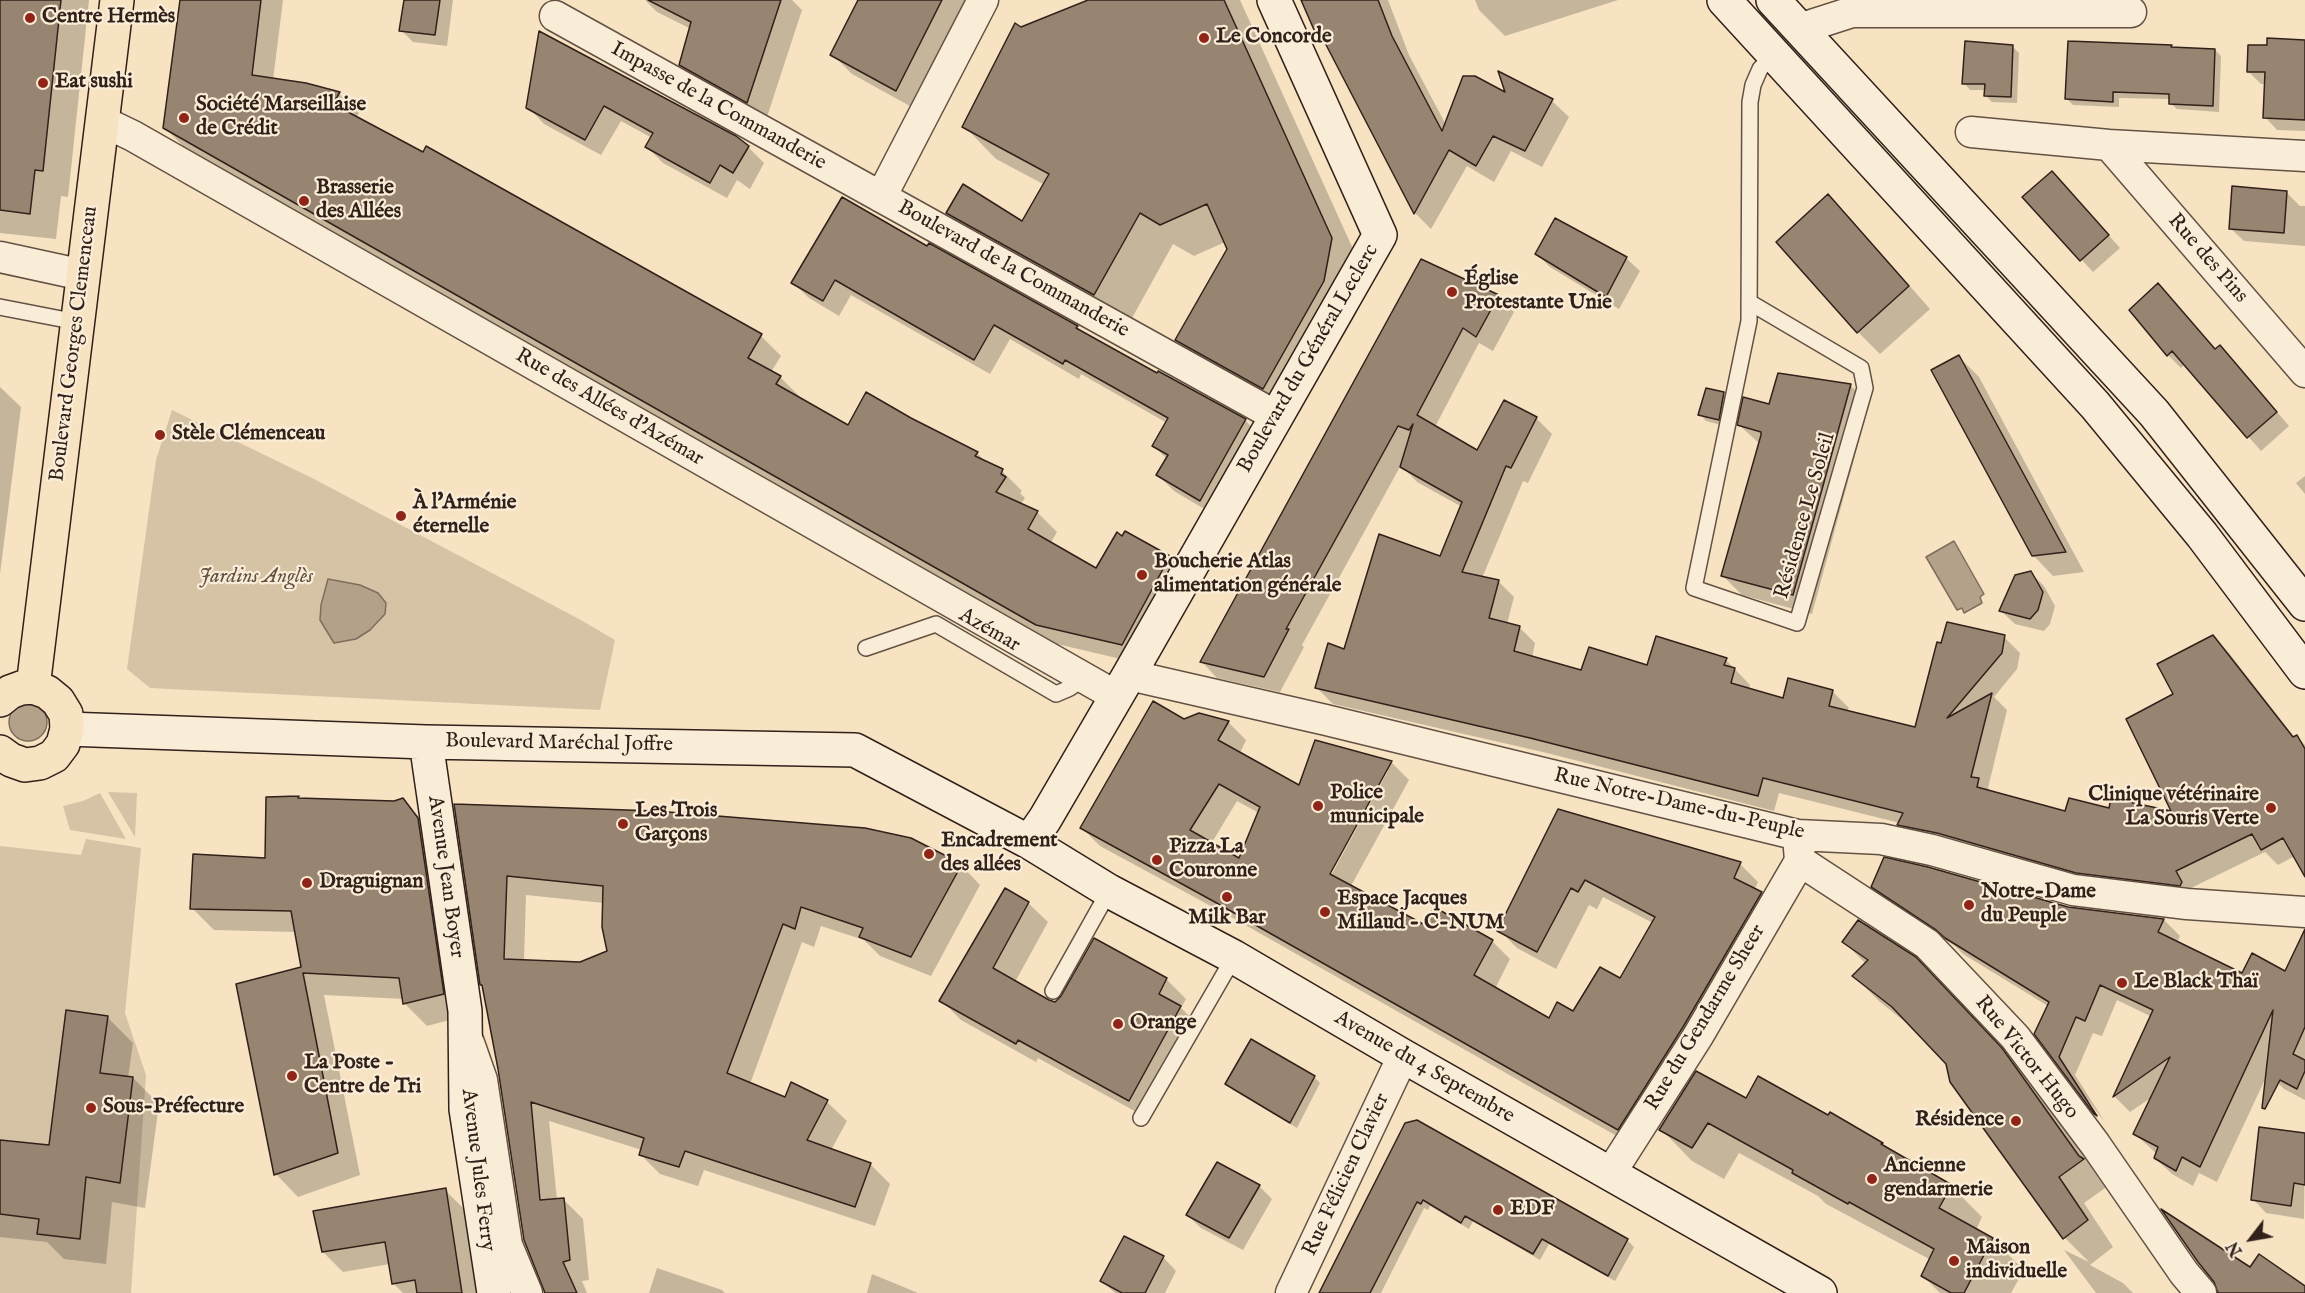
<!DOCTYPE html>
<html>
<head>
<meta charset="utf-8">
<style>
  body { margin:0 }
  #map { position:relative; width:2305px; height:1293px; overflow:hidden; background:#f7e3c2; font-family:"IM FELL English",serif }
  canvas { display:block }
  .north { position:absolute; left:2221px; top:1209px; width:60px; height:60px; -webkit-text-stroke:4px #faedd7; paint-order:stroke; rotate:239deg; font-size:16px; font-weight:700; line-height:24px; text-align:center; color:#32201a }
  .north::after { content:''; display:block; margin:auto; width:21px; height:27px; background:#32201a; clip-path:polygon(50% 0,100% 100%,50% 72%,0 100%) }
</style>
</head>
<body>
<div id="map">
<canvas width="2305" height="1293"></canvas>
<div class="north">N</div>
</div>
<script>
const c = document.querySelector('canvas').getContext('2d');
c.lineJoin = 'round';
function paint(path, color) {
  c.fillStyle = color;
  c.fill(path, 'evenodd');
}
function toPath(rows) {
  const path = new Path2D();
  for (const r of rows) {
    if (r.length === 3) {
      path.moveTo(r[0] + r[2], r[1]);
      path.arc(r[0], r[1], r[2], 0, 2 * Math.PI);
      continue;
    }
    path.moveTo(r[0], r[1]);
    for (let i = 2; i < r.length; i += 2) path.lineTo(r[i], r[i + 1]);
  }
  return path;
}
function trace(path, color, width, dash) {
  c.strokeStyle = color;
  c.lineWidth = width;
  c.lineCap = dash ? 'butt' : 'round';
  c.setLineDash(dash || []);
  c.stroke(path);
}
function drawText(font, color, halo, rows, align = 'center') {
  c.font = font + ' "IM FELL English",serif';
  c.lineWidth = 4.5;
  c.setLineDash([]);
  c.textBaseline = 'middle';
  c.strokeStyle = halo;
  c.fillStyle = color;
  for (const [text, x, y, turn = 0] of rows) {
    c.save();
    c.translate(x, y);
    c.rotate((+turn || 0) * Math.PI / 180);
    c.textAlign = isNaN(turn) ? turn : align;
    if (halo) c.strokeText(text, 0, 0);
    c.fillText(text, 0, 0);
    c.restore();
  }
}
const green = toPath([
  [172,410,314,479,579,619,615,640,600,710,150,688,127,669,156,460],
  [108,792,137,793,135,837],
  [100,793,126,839,70,830,63,806,83,801],
  [86,839,141,848,125,1013,146,1075,131,1293,0,1293,0,846,81,855]
]);
const water = toPath([
  [1954,541,1984,594,1980,597,1982,603,1964,613,1962,608,1957,610,1926,557,1954,541],
  [328,579,360,585,378,593,386,603,385,614,370,630,356,639,334,643,320,620,321,605,328,579],
  [28,722,19]
]);
const shadow = toPath([
  [0,0,89,0,68,197,61,196,56,239,0,233],
  [181,0,283,0,273,80,339,94,359,113,356,118,761,336,781,356,771,372,780,377,800,397,799,398,849,427,910,419,977,453,988,464,1002,471,1022,491,1020,493,1025,498,1020,505,1037,512,1057,532,1050,544,1096,570,1122,538,1169,557,1189,577,1142,664,1057,644,185,148,165,128],
  [405,0,453,0,447,46,413,42,401,30],
  [645,0,792,0,802,10,766,120,700,84,681,65,691,29,657,12],
  [860,0,964,0,969,6,917,110,852,74,832,54],
  [1092,0,1240,0,1363,271,1356,314,1295,420,1209,372,1177,340,1228,249,1225,242,1194,256,1173,244,1127,327,980,245,948,213,1023,223,1045,185,996,159,964,126,1021,28],
  [1303,0,1388,0,1409,55,1446,125,1552,101,1569,117,1542,167,1511,151,1494,182,1467,166,1431,229,1415,213,1331,50,1319,38],
  [1475,0,1618,0,1505,36,1479,10],
  [541,33,748,147,764,163,750,189,737,180,727,198,663,163,647,147,652,138,621,121,601,155,544,124,528,107],
  [2305,42,2305,131,2277,130,2265,117,2266,84,2261,84,2249,72,2268,47],
  [2171,46,2173,49,2215,50,2221,56,2219,112,2177,109,2170,103,2170,99,2119,98,2119,107,2073,105,2066,98],
  [2013,47,2019,53,2017,103,1992,102,1985,95,1986,90,1970,90,1964,83],
  [2064,185,2120,248,2093,272,2024,197],
  [2287,193,2300,206,2305,206,2305,246,2244,241,2230,228],
  [1828,196,1850,218,1930,309,1880,354,1858,332],
  [928,248,1077,327,1083,333,1158,375,1245,420,1260,436,1216,516,1174,491,1158,475,1167,459,1154,446,1167,423,1081,374,1079,379,1010,339,990,374,851,295,839,316,809,298,793,283],
  [1537,254,1626,258,1640,271,1619,309,1550,267],
  [1422,261,1498,296,1514,312,1493,351,1479,343,1435,427,1478,452,1536,418,1552,434,1528,483,1523,481,1482,578,1498,581,1514,597,1507,624,1519,627,1535,643,1532,658,1582,672,1726,660,1750,685,1749,690,1785,700,1789,680,1833,692,1849,708,1847,712,1916,729,2004,637,2020,653,2017,669,1994,697,2007,710,1988,788,1992,793,2067,813,2110,810,2174,813,2175,694,2213,636,2229,653,2295,738,2297,737,2305,745,2305,869,2295,856,2278,865,2265,852,2191,888,2197,899,2094,889,1915,840,1900,823,1779,793,1774,811,1547,753,1333,704,1317,688,1345,651,1441,558,1462,507,1417,482,1401,465,1302,645,1304,647,1280,692,1217,678,1202,662],
  [2158,285,2216,350,2220,347,2233,360,2289,426,2261,451,2185,364,2181,368,2168,355],
  [1959,357,1979,377,2084,572,2053,576,2033,555],
  [1850,385,1869,404,1812,614,1742,595,1723,576,1760,444,1739,425,1770,405],
  [0,387,21,407,0,574],
  [1724,394,1730,400,1725,426,1706,421,1700,414],
  [2305,476,2305,494,2296,483],
  [2031,573,2044,586,2055,606,2050,624,2044,631,2015,624,2001,611],
  [1199,715,1228,722,1246,740,1240,753,1300,787,1391,762,1409,780,1351,886,1426,927,1492,941,1510,959,1495,989,1550,1020,1574,1013,1621,980,1653,923,1603,897,1597,909,1589,905,1556,969,1517,948,1499,930,1559,811,1740,864,1758,882,1754,890,1761,893,1779,911,1636,1147,1233,918,1100,846,1082,828,1184,720],
  [1385,771,1388,771,1328,881,1325,879],
  [1237,801,1259,813,1240,860,1211,844],
  [402,800,425,823,465,1016,427,1026,404,1003,404,999,324,995,360,1175,298,1197,276,1174,303,969,296,932,214,930,192,908,267,860],
  [456,805,961,865,980,885,931,976,880,956,864,940,821,926,814,947,802,942,750,1084,785,1099,792,1084,827,1102,847,1121,831,1150,870,1164,890,1184,875,1226,704,1170,698,1186,660,1174,641,1155,642,1150,549,1121,557,1200,564,1200,583,1219,589,1280,582,1281,587,1293,547,1293,500,1069],
  [526,895,604,903,609,951,580,964,524,961],
  [1873,887,2164,920,2180,936,2177,943,2243,975,2285,973,2305,951,2305,1100,2284,1089,2268,1073,2217,1182,2199,1173,2193,1186,2172,1174,2155,1158,2157,1154,2135,1134,2152,1097,2130,1112,2114,1096,2152,1017,2117,1000,2102,1036,2093,1033,2075,1075,2105,1122,2036,1034,2048,1006,1963,954,1955,946,1890,903],
  [1028,903,1048,922,1015,982,1055,1003,1166,979,1186,999,1181,1008,1200,1026,1149,1119,1038,1058,1036,1062,961,1020,941,1000],
  [1844,942,1942,985,2028,1076,2108,1186,2084,1203,2113,1247,2090,1265,2123,1283,2133,1293,2096,1293,2064,1250,2089,1262,2065,1238,1951,1081,1947,1063,1914,1029,1880,1002,1854,976,1866,964],
  [107,1017,133,1043,128,1078,133,1078,159,1104,145,1208,112,1202,106,1264,64,1259,47,1242,0,1237,0,1141,50,1146],
  [1314,1077,1320,1083,1297,1128,1233,1090,1227,1084],
  [1747,1100,1828,1117,1830,1114,1951,1186,1982,1217,1976,1230,1992,1239,2024,1270,2011,1293,1940,1293,1923,1276,1931,1260,1826,1204,1818,1196,1739,1153,1724,1179,1692,1161,1661,1129],
  [1417,1122,1627,1240,1634,1247,1615,1281,1549,1244,1540,1260,1473,1221,1469,1229,1430,1206,1428,1210,1424,1208,1381,1293,1321,1293],
  [2305,1134,2304,1219,2266,1213,2253,1199],
  [1259,1186,1272,1199,1243,1250,1201,1228,1187,1215],
  [445,1190,465,1210,478,1293,403,1293,393,1283,390,1264,343,1272,323,1252],
  [1163,1257,1176,1271,1165,1293,1115,1293,1102,1281],
  [657,1268,722,1290,725,1293,649,1293],
  [872,1274,918,1293,867,1293]
]);
const building = toPath([
  [0,0,61,0,43,171,35,170,30,214,0,210,0,0],
  [180,0,261,0,252,75,306,83,340,92,333,104,423,152,426,146,762,334,748,358,781,376,776,384,848,425,866,392,911,418,978,452,975,456,1003,469,1001,474,1006,477,996,492,1038,511,1028,529,1096,568,1117,532,1122,536,1125,531,1170,556,1122,645,1036,625,163,128,180,0],
  [404,0,440,0,435,35,399,31,404,0],
  [648,0,781,0,747,103,679,65,691,22,648,0],
  [858,0,942,0,896,91,830,55,858,0],
  [1088,0,1224,0,1332,238,1324,281,1263,389,1175,340,1227,249,1207,204,1160,225,1140,213,1094,295,946,213,963,184,1022,221,1049,174,962,127,1015,23,1021,27,1088,0],
  [1301,0,1378,0,1392,36,1442,131,1463,76,1475,76,1505,92,1498,71,1553,99,1525,151,1493,136,1476,166,1449,150,1414,214,1323,39,1318,39,1301,0],
  [539,31,736,136,749,146,733,173,720,165,710,183,645,147,653,133,604,106,585,140,526,108,539,31],
  [2267,38,2305,40,2305,120,2263,118,2265,72,2247,72,2248,45,2267,45,2267,38],
  [1965,41,2013,45,2011,97,1984,96,1985,84,1962,84,1965,41],
  [2068,41,2172,45,2171,47,2215,49,2213,106,2169,104,2169,94,2113,92,2113,102,2065,99,2068,41],
  [2052,171,2109,235,2080,261,2022,197,2052,171],
  [2232,186,2287,191,2284,233,2229,229,2232,186],
  [1828,194,1909,286,1857,333,1776,242,1828,194],
  [842,197,927,246,929,243,1078,326,1076,328,1157,373,1158,371,1246,419,1200,501,1156,475,1168,455,1152,446,1168,418,1065,360,1063,364,994,325,974,360,835,280,823,301,791,283,842,197],
  [1555,218,1627,257,1606,297,1535,254,1555,218],
  [1421,259,1499,295,1476,337,1463,328,1417,415,1477,450,1504,400,1537,417,1511,468,1506,466,1462,572,1499,580,1489,618,1520,626,1514,651,1581,670,1589,647,1647,665,1656,636,1727,658,1724,665,1735,668,1731,683,1783,698,1788,678,1833,690,1829,706,1915,727,1937,642,1941,643,1947,622,2005,635,2002,653,1947,718,1992,693,1971,777,1979,778,1977,787,2065,811,2069,798,2109,808,2111,798,2171,811,2126,719,2173,694,2157,664,2213,635,2293,737,2297,735,2305,749,2305,877,2283,838,2261,850,2252,834,2176,871,2182,882,2180,886,2076,873,1937,833,1897,825,1903,813,1763,778,1758,796,1530,738,1315,688,1328,643,1344,649,1379,534,1440,556,1462,502,1400,467,1413,424,1409,430,1398,426,1286,629,1289,629,1264,677,1200,662,1421,259],
  [2158,283,2215,349,2220,345,2277,412,2247,438,2172,351,2167,356,2129,310,2158,283],
  [1959,355,2066,552,2032,556,1931,370,1959,355],
  [1778,373,1851,384,1793,595,1721,576,1761,435,1761,432,1737,425,1743,397,1769,404,1778,373],
  [1706,388,1724,392,1719,420,1698,415,1706,388],
  [2031,571,2043,592,2038,610,2030,619,1999,611,2015,575,2031,571],
  [1153,701,1184,719,1199,713,1229,721,1218,740,1299,785,1315,740,1392,761,1330,874,1425,925,1434,907,1493,940,1474,975,1549,1018,1557,1002,1573,1011,1600,967,1620,978,1655,917,1585,880,1578,892,1571,888,1537,952,1497,931,1558,809,1741,862,1734,878,1762,892,1683,1027,1618,1130,1213,901,1080,828,1153,701],
  [1219,784,1260,807,1239,858,1190,830,1219,784],
  [299,796,298,798,394,801,403,798,418,818,444,994,403,1004,399,978,303,973,338,1153,274,1175,236,984,301,967,291,911,190,909,193,854,265,858,266,797,299,796],
  [454,804,656,811,865,828,911,838,962,864,911,957,859,937,863,928,801,907,795,929,783,924,727,1073,785,1097,791,1082,828,1100,807,1140,871,1163,855,1207,685,1151,679,1167,639,1155,644,1138,531,1102,540,1200,564,1198,570,1260,563,1262,577,1293,545,1293,524,1240,498,1069,482,985,480,985,454,804],
  [507,876,603,886,602,927,607,951,580,962,504,959,507,876],
  [1884,857,1928,867,2068,907,2164,919,2158,932,2242,973,2252,953,2285,971,2305,929,2305,1027,2293,1054,2305,1060,2305,1071,2297,1089,2280,1080,2265,1109,2262,1108,2273,1010,2200,1167,2182,1157,2176,1171,2154,1158,2158,1147,2133,1134,2170,1057,2113,1097,2153,1010,2100,985,2085,1021,2076,1017,2059,1057,2097,1116,2094,1114,2034,1034,2049,1002,1945,938,1936,930,1871,887,1884,857],
  [1005,888,1029,902,993,968,1049,1000,1055,1002,1061,996,1094,938,1167,978,1159,994,1181,1006,1129,1101,1018,1040,1016,1044,939,1001,1005,888],
  [1858,920,1916,957,2002,1048,2079,1156,2084,1159,2059,1177,2088,1220,2063,1239,1950,1082,1946,1064,1892,1007,1852,976,1868,960,1842,942,1858,920],
  [66,1010,108,1016,100,1073,133,1077,120,1183,86,1177,80,1239,37,1234,39,1219,0,1214,0,1140,49,1145,66,1010],
  [1251,1039,1315,1076,1290,1123,1225,1084,1251,1039],
  [1696,1071,1746,1098,1758,1076,1828,1115,1830,1112,1883,1143,1881,1144,1952,1185,1939,1208,1993,1238,1964,1293,1951,1293,1921,1276,1934,1249,1849,1202,1848,1204,1792,1173,1793,1170,1708,1123,1692,1148,1659,1130,1696,1071],
  [1417,1120,1628,1239,1608,1276,1542,1239,1533,1254,1465,1216,1461,1223,1423,1200,1421,1204,1417,1202,1370,1293,1319,1293,1405,1123,1417,1120],
  [2259,1127,2305,1133,2305,1185,2294,1183,2291,1206,2251,1200,2259,1127],
  [1217,1162,1260,1185,1229,1238,1186,1215,1217,1162],
  [446,1188,462,1293,417,1293,415,1280,392,1284,385,1242,322,1252,313,1211,446,1188],
  [2161,1209,2250,1267,2259,1254,2305,1286,2305,1293,2218,1293,2214,1282,2198,1262,2161,1209],
  [1124,1236,1164,1256,1145,1293,1122,1293,1100,1281,1124,1236]
]);
const lane = toPath([
  [1749,302,1861,368,1865,388,1797,623,1694,588,1749,321,1750,102,1753,85,1760,69,1774,53],
  [0,307,77,322],
  [866,648,936,624,1056,694,1070,688,1084,678],
  [1053,991,1109,891],
  [1141,1118,1234,957]
]);
const street = toPath([
  [555,16,1276,416],
  [1799,29,1852,12,2131,12],
  [102,121,133,136,1116,696],
  [1971,132,2109,145,2305,156],
  [2109,145,2305,372],
  [881,197,983,0],
  [0,257,83,275],
  [1129,675,1326,720,1798,835,1881,839,1932,850,2073,890,2187,904,2305,912],
  [1798,835,1800,861,1927,944,2015,1037,2095,1144,2184,1273,2201,1293],
  [469,1043,482,1080,507,1245,527,1293],
  [1610,1174,1698,1036,1800,861],
  [1291,1293,1403,1056]
]);
const secondary = toPath([
  [1724,0,2095,405,2202,535,2305,672],
  [1773,0,2154,413,2305,604],
  [67,729,426,742,855,750,1029,842,1109,891,1234,957,1403,1056,1820,1293],
  [426,742,465,1011,466,1109,494,1293],
  [1029,842,1045,819,1129,675,1380,235,1274,0]
]);
const primary = toPath([
  [33,687,117,0],
  [0,700,10,692,21,688,33,687,47,692,58,701,66,714,67,729,63,744,54,756,40,763,25,765,11,760,0,752]
]);
const markers = [
  [30,18,6,"#8f2418"],
  [1204,38,6,"#8f2418"],
  [43,83,6,"#8f2418"],
  [184,118,6,"#8f2418"],
  [304,201,6,"#8f2418"],
  [1452,292,6,"#8f2418"],
  [160,435,6,"#8f2418"],
  [401,516,6,"#8f2418"],
  [1142,575,6,"#8f2418"],
  [1318,806,6,"#8f2418"],
  [2271,808,6,"#8f2418"],
  [623,824,6,"#8f2418"],
  [929,854,6,"#8f2418"],
  [1157,860,6,"#8f2418"],
  [307,883,6,"#8f2418"],
  [1227,897,6,"#8f2418"],
  [1969,905,6,"#8f2418"],
  [1325,912,6,"#8f2418"],
  [2122,983,6,"#8f2418"],
  [1118,1024,6,"#8f2418"],
  [292,1076,6,"#8f2418"],
  [91,1108,6,"#8f2418"],
  [2016,1121,6,"#8f2418"],
  [1872,1179,6,"#8f2418"],
  [1498,1210,6,"#8f2418"],
  [1954,1261,6,"#8f2418"]
];
const poiNames = [
  ["Centre Hermès",42,18],
  ["Le Concorde",1216,38],
  ["Eat sushi",55,83],
  ["Société Marseillaise",196,106],
  ["de Crédit",196,130],
  ["Brasserie",316,189],
  ["des Allées",316,213],
  ["Église",1464,280],
  ["Protestante Unie",1464,304],
  ["Stèle Clémenceau",172,435],
  ["À l'Arménie",413,504],
  ["éternelle",413,528],
  ["Boucherie Atlas",1154,563],
  ["alimentation générale",1154,587],
  ["Police",1330,794],
  ["municipale",1330,818],
  ["Clinique vétérinaire",2259,796,"right"],
  ["La Souris Verte",2259,820,"right"],
  ["Les Trois",635,812],
  ["Garçons",635,836],
  ["Encadrement",941,842],
  ["des allées",941,866],
  ["Pizza La",1169,848],
  ["Couronne",1169,872],
  ["Draguignan",319,883],
  ["Notre-Dame",1981,893],
  ["du Peuple",1981,917],
  ["Espace Jacques",1337,900],
  ["Millaud - C-NUM",1337,924],
  ["Milk Bar",1227,919,"center"],
  ["Le Black Thaï",2134,983],
  ["Orange",1130,1024],
  ["La Poste -",304,1064],
  ["Centre de Tri",304,1088],
  ["Sous-Préfecture",103,1108],
  ["Résidence",2004,1121,"right"],
  ["Ancienne",1884,1167],
  ["gendarmerie",1884,1191],
  ["EDF",1510,1210],
  ["Maison",1966,1249],
  ["individuelle",1966,1273]
];
const streetNames = [
  ["Impasse de la Commanderie",718,107,29],
  ["Rue des Pins",2207,259,49],
  ["Boulevard de la Commanderie",1013,270,29],
  ["Boulevard Georges Clemenceau",75,344,-83],
  ["Boulevard du Général Leclerc",1309,359,-60],
  ["Rue des Allées d'Azémar",609,408,30],
  ["Résidence Le Soleil",1806,516,-74],
  ["Azémar",989,631,30],
  ["Boulevard Maréchal Joffre",559,744,1],
  ["Rue Notre-Dame-du-Peuple",1679,805,13],
  ["Avenue Jean Boyer",445,877,82],
  ["Rue du Gendarme Sheer",1706,1018,-59],
  ["Rue Victor Hugo",2026,1058,51],
  ["Avenue du 4 Septembre",1424,1068,30],
  ["Avenue Jules Ferry",477,1170,83],
  ["Rue Félicien Clavier",1347,1175,-65]
];
const parkNames = [
  ["Jardins Anglès",256,578]
];
paint(green, '#d6c2a5');
paint(water, '#b4a189');
trace(water, '#806d5d', 1.5);
paint(shadow, '#0003');
paint(building, '#988571');
trace(building, '#32201a', 1.5);
trace(lane, '#635144', 18);
trace(street, '#635144', 33);
trace(secondary, '#32201a', 36);
trace(primary, '#32201a', 36);
trace(lane, '#faedd7', 15);
trace(street, '#faedd7', 30);
trace(secondary, '#faedd7', 33);
trace(primary, '#f7e3c2', 33);
for (const [x, y, r, color] of markers) {
  const dot = new Path2D();
  dot.arc(x, y, r, 0, 2 * Math.PI);
  c.fillStyle = color;
  c.fill(dot);
  trace(dot, '#faedd7', 2);
}
drawText('bold 21px', '#32201a', '#faedd7', poiNames, 'left');
drawText('21px', '#32201a', '#faedd7', streetNames);
drawText('italic 21px', '#635144', '#faedd7', parkNames);
</script>
</body>
</html>
